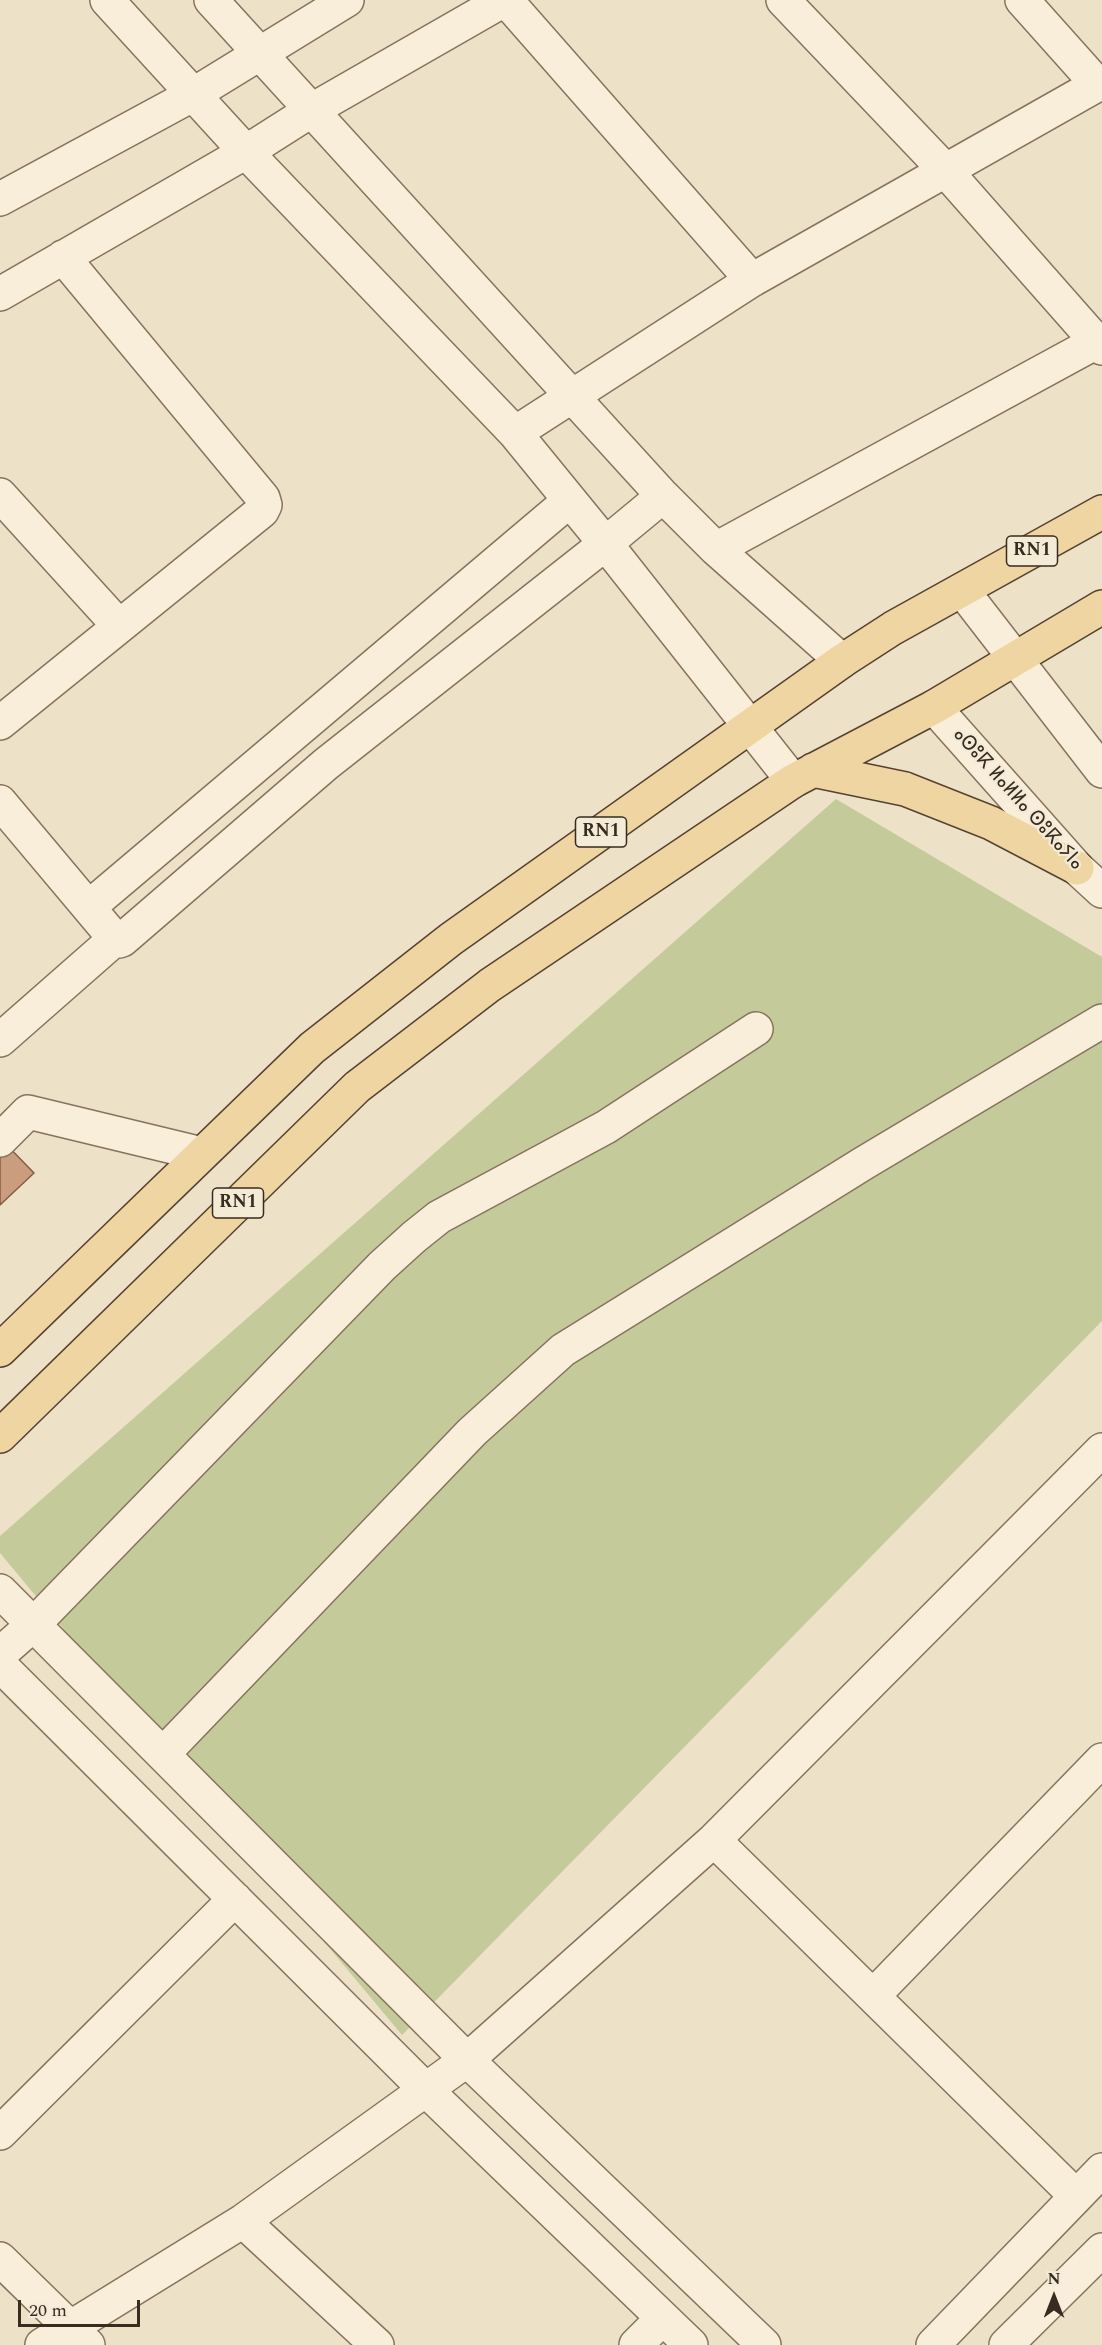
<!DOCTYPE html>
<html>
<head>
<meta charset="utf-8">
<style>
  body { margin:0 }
  #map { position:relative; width:1102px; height:2345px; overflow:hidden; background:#ede1c7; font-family:Spectral,serif }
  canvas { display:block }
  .north { position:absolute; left:1024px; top:2267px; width:60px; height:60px; -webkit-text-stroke:4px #f4ebd6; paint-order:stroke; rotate:0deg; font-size:16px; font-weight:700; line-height:24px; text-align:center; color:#382b20 }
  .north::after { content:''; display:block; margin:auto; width:21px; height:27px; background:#382b20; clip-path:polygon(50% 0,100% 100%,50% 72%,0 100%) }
  .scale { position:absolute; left:18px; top:2300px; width:122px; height:27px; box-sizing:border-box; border:3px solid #382b20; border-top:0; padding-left:8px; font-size:18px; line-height:21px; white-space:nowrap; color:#382b20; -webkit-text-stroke:4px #f4ebd6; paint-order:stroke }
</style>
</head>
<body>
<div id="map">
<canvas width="1102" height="2345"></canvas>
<div class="north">N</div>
<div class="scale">20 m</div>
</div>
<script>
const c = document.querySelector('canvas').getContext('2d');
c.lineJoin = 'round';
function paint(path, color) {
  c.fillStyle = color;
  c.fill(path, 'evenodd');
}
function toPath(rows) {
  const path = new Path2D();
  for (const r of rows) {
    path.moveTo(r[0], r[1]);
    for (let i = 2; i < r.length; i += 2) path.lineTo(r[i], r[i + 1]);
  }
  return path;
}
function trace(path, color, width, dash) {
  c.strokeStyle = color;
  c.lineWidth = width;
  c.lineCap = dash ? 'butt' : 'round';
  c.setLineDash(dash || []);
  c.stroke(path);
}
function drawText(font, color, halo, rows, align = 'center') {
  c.font = font + ' Spectral,"Noto Sans Tifinagh",serif';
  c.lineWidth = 4.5;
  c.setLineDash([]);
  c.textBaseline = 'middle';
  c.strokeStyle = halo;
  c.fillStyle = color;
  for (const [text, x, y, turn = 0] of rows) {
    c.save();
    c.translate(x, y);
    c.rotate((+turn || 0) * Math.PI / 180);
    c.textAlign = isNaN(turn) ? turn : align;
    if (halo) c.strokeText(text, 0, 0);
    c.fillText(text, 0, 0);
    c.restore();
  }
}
const green = toPath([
  [836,799,1102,957,1102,1321,402,2035,0,1553,0,1536]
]);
const building = toPath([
  [0,1138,34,1173,0,1205,0,1138]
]);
const minor = toPath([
  [107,0,246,152,515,433,613,553,793,781],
  [211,0,663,496,716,549,842,661],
  [506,0,752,280],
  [783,0,945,170,1102,348],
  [1022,0,1097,84],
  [0,199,194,94,347,0],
  [0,294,246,152,312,110,504,0],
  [515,433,752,280,1102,82],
  [0,495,119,626],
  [716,549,1102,339],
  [962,590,1102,771],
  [934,707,1077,868,1102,891],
  [0,723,262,511,265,505,263,498,63,257],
  [0,802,115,939,119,941,122,940,326,764,605,544,663,496],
  [89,907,569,501],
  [0,1040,115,939],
  [0,1140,28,1112,202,1154],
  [0,1591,467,2060,764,2345],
  [0,1654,34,1624,382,1266,414,1237,439,1217,606,1127,756,1029],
  [0,1665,426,2090,691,2345],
  [163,1754,472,1432,563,1350,864,1163,1102,1021],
  [714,1840,1076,2196],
  [873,1996,1102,1760],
  [0,2133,235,1899],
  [243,2221,377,2345],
  [0,2259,88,2345],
  [42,2345,243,2221,467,2060,714,1840,1102,1450],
  [636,2345,663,2318],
  [933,2345,1102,2170],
  [1006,2345,1102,2250]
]);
const major = toPath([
  [813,770,905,789,991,823,1077,868],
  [0,1350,312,1048,451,939,842,661,893,628,1102,512],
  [0,1436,357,1087,490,985,793,781,934,707,1102,607]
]);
const shields = [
  [1032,551,51],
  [601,832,51],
  [238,1203,51]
];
const shieldNames = [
  ["RN1",1032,551],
  ["RN1",601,832],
  ["RN1",238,1203]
];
const streetNames = [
  ["ⴰⵙⵓⴽ ⵍⴰⵍⵍⴰ ⵙⵓⴽⴰⵢⵏⴰ",1017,800,48]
];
paint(green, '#c5ca9b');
paint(building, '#c99d7e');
trace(building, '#865d44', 1.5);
trace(minor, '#87735d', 36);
trace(major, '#564231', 36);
trace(minor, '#f8eeda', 33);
trace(major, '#eed5a1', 33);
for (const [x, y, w] of shields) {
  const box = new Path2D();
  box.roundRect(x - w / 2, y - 15, w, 30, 4.5);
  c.fillStyle = '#f4ebd6';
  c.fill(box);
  trace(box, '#382b20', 1.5);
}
drawText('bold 18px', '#382b20', null, shieldNames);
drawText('20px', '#382b20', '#f4ebd6', streetNames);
</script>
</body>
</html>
